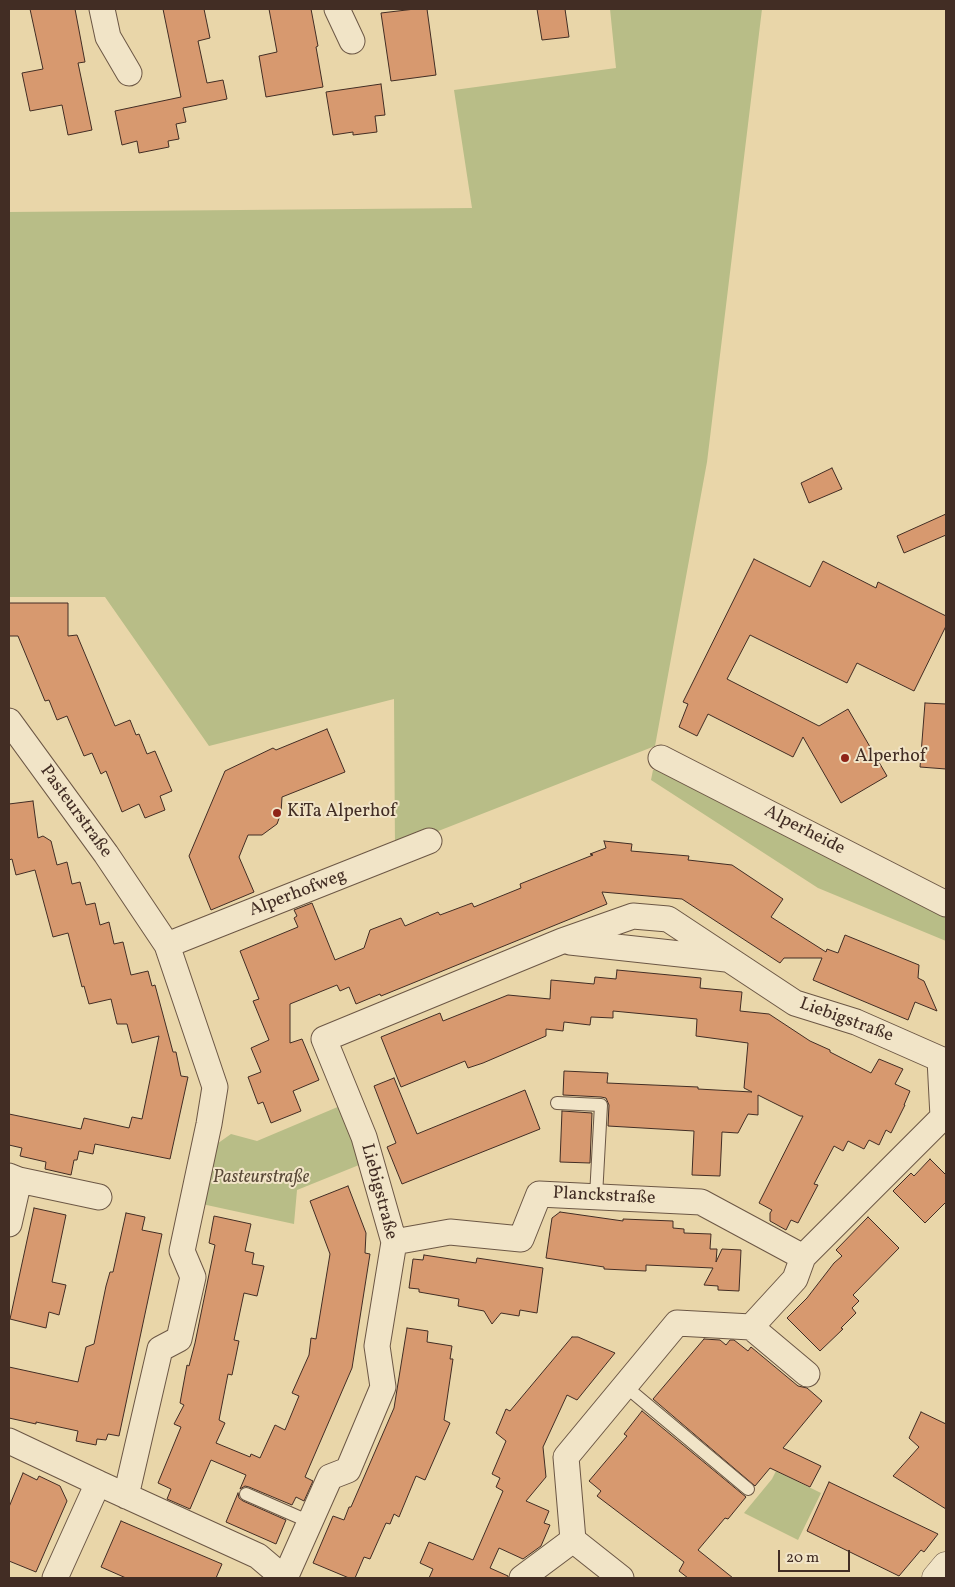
<!DOCTYPE html>
<html>
<head>
<meta charset="utf-8">
<style>
  body { margin:0 }
  #map { position:relative; width:955px; height:1587px; overflow:hidden; background:#e9d6a9; font-family:Vollkorn,serif }
  canvas { display:block }
  .frame { position:absolute; inset:0; border:10px solid #422d24; pointer-events:none }
  .scale { position:absolute; left:778px; top:1550px; width:72px; height:22px; box-sizing:border-box; border:2px solid #422d24; border-top:0; padding-left:6px; font-size:15px; line-height:18px; white-space:nowrap; color:#422d24; -webkit-text-stroke:4px #f1e4c7; paint-order:stroke }
</style>
</head>
<body>
<div id="map">
<canvas width="955" height="1587"></canvas>
<div class="frame"></div>
<div class="scale">20 m</div>
</div>
<script>
const c = document.querySelector('canvas').getContext('2d');
c.lineJoin = 'round';
function paint(path, color) {
  c.fillStyle = color;
  c.fill(path, 'evenodd');
}
function toPath(rows) {
  const path = new Path2D();
  for (const r of rows) {
    path.moveTo(r[0], r[1]);
    for (let i = 2; i < r.length; i += 2) path.lineTo(r[i], r[i + 1]);
  }
  return path;
}
function trace(path, color, width, dash) {
  c.strokeStyle = color;
  c.lineWidth = width;
  c.lineCap = dash ? 'butt' : 'round';
  c.setLineDash(dash || []);
  c.stroke(path);
}
function drawText(font, color, halo, rows, align = 'center') {
  c.font = font + ' Vollkorn,serif';
  c.lineWidth = 4;
  c.setLineDash([]);
  c.textBaseline = 'middle';
  c.strokeStyle = halo;
  c.fillStyle = color;
  for (const [text, x, y, turn = 0] of rows) {
    c.save();
    c.translate(x, y);
    c.rotate((+turn || 0) * Math.PI / 180);
    c.textAlign = isNaN(turn) ? turn : align;
    if (halo) c.strokeText(text, 0, 0);
    c.fillText(text, 0, 0);
    c.restore();
  }
}
const green = toPath([
  [610,9,762,9,707,462,655,746,395,848,394,699,209,746,105,597,9,597,9,212,472,208,454,90,616,68],
  [653,770,665,770,946,913,946,941,818,888,651,780],
  [340,1106,364,1163,297,1190,294,1224,202,1204,214,1146,231,1134,257,1141],
  [776,1471,821,1493,798,1540,744,1513,772,1479]
]);
const building = toPath([
  [30,9,75,9,85,62,78,63,92,130,68,135,62,105,30,111,22,73,43,69,30,9],
  [163,9,204,9,210,38,198,41,207,83,223,80,227,99,183,108,186,122,176,124,179,139,168,141,169,147,139,153,137,141,122,145,115,111,181,97,163,9],
  [269,9,311,9,318,46,316,47,323,87,266,97,259,56,277,52,269,9],
  [415,9,427,9,436,75,391,81,381,13,415,9],
  [537,9,565,9,569,37,542,40,537,9],
  [381,84,385,115,375,116,377,132,353,135,353,132,333,135,326,92,381,84],
  [832,468,842,489,809,503,801,483,832,468],
  [946,514,946,535,904,553,897,536,946,514],
  [754,559,810,587,823,561,876,588,878,582,946,616,946,626,914,691,857,663,847,683,750,635,727,679,819,726,848,709,887,776,841,803,803,737,793,757,708,714,697,736,679,727,688,704,683,702,754,559],
  [9,603,68,603,68,636,77,635,115,726,130,720,136,735,139,734,147,754,155,751,172,791,160,796,165,810,145,818,139,804,122,812,106,771,101,774,92,753,84,756,67,716,57,720,49,700,45,701,18,636,9,636,9,603],
  [925,703,946,704,946,769,920,767,925,703],
  [327,729,345,772,282,797,281,813,277,824,262,835,248,835,239,857,254,892,211,910,189,856,225,771,273,748,276,750,327,729],
  [33,801,38,838,43,836,51,841,57,865,67,862,72,884,80,882,86,905,95,903,100,925,109,922,114,944,123,942,131,975,148,971,152,986,155,985,173,1052,176,1052,181,1076,188,1077,170,1159,95,1144,93,1154,79,1151,77,1160,74,1160,71,1175,45,1169,46,1162,20,1156,22,1148,9,1145,9,1114,81,1129,84,1118,129,1128,132,1117,142,1119,159,1036,132,1043,127,1024,117,1024,111,999,89,1004,84,986,82,987,68,933,53,937,35,870,16,875,12,859,9,860,9,804,33,801],
  [604,841,632,844,631,851,689,856,688,860,732,865,783,899,771,917,826,952,827,949,838,953,845,935,919,965,918,978,924,981,937,1011,915,1002,908,1020,813,980,822,958,784,958,780,963,682,899,602,892,607,904,381,996,380,994,356,1004,349,987,340,991,337,985,290,1004,290,1043,302,1039,319,1080,293,1091,301,1111,271,1123,263,1102,258,1104,248,1077,261,1072,251,1048,269,1040,253,1001,259,999,240,951,298,927,294,918,297,916,294,910,312,903,335,960,364,948,370,930,401,918,405,926,438,912,440,915,472,903,474,907,521,888,520,884,593,855,590,854,606,848,604,841],
  [617,970,701,978,700,988,742,992,740,1011,769,1014,810,1041,830,1050,830,1052,871,1073,879,1059,903,1069,895,1084,910,1091,904,1105,905,1105,891,1133,886,1130,879,1145,869,1140,864,1149,848,1141,843,1151,834,1146,814,1184,818,1185,798,1223,791,1220,786,1230,770,1221,770,1213,772,1210,759,1203,803,1116,800,1116,758,1095,758,1115,748,1114,738,1133,722,1132,720,1176,692,1175,694,1131,608,1126,609,1105,606,1098,601,1097,563,1095,564,1071,608,1073,607,1083,698,1087,698,1089,752,1092,744,1088,748,1043,696,1036,697,1019,613,1011,613,1018,591,1017,590,1025,564,1022,563,1031,546,1029,546,1036,483,1063,468,1068,465,1061,401,1087,381,1037,440,1013,443,1021,508,995,550,999,551,980,594,984,595,977,616,979,617,970],
  [394,1078,417,1134,525,1090,540,1129,402,1184,387,1147,396,1143,374,1086,394,1078],
  [562,1111,592,1113,590,1163,560,1162,562,1111],
  [930,1159,946,1175,946,1202,925,1223,893,1191,911,1173,914,1176,930,1159],
  [348,1186,366,1233,365,1253,370,1254,352,1368,305,1477,313,1481,304,1501,296,1497,292,1505,249,1487,245,1486,240,1489,246,1475,211,1460,190,1509,167,1499,171,1489,158,1483,181,1427,174,1424,184,1405,180,1403,182,1392,187,1365,189,1366,195,1343,215,1245,209,1243,214,1216,251,1224,245,1251,254,1253,252,1264,264,1266,257,1296,244,1293,234,1340,239,1341,232,1375,228,1374,219,1420,225,1423,216,1443,250,1457,251,1454,260,1458,275,1425,285,1430,299,1396,292,1393,309,1355,311,1338,316,1339,330,1254,310,1201,348,1186],
  [34,1208,66,1215,52,1282,66,1285,59,1315,49,1312,46,1328,10,1319,34,1208],
  [560,1212,623,1221,623,1219,673,1221,673,1228,684,1229,684,1233,711,1234,710,1249,717,1249,716,1262,722,1249,741,1250,739,1291,718,1290,718,1286,704,1285,713,1268,646,1265,646,1271,604,1269,604,1267,546,1258,552,1218,560,1212],
  [126,1213,145,1217,142,1230,162,1234,119,1436,108,1434,106,1440,97,1439,96,1445,76,1441,78,1431,36,1422,36,1424,9,1418,9,1367,78,1382,86,1347,94,1344,106,1286,110,1272,113,1272,126,1213],
  [868,1217,899,1248,853,1295,859,1301,852,1308,856,1313,841,1328,843,1329,820,1351,787,1318,807,1298,834,1263,842,1256,836,1250,868,1217],
  [424,1255,476,1263,477,1258,543,1268,537,1313,520,1310,519,1316,501,1313,492,1324,484,1311,458,1306,459,1299,419,1292,419,1289,409,1288,413,1259,423,1260,424,1255],
  [407,1328,428,1331,427,1342,452,1346,450,1359,453,1359,444,1420,450,1423,425,1480,416,1476,399,1517,394,1514,390,1524,386,1523,370,1559,364,1557,355,1578,349,1578,313,1563,333,1516,344,1520,349,1507,351,1507,394,1408,407,1328],
  [572,1337,578,1337,615,1353,577,1400,567,1395,543,1447,546,1477,526,1501,549,1511,544,1523,550,1525,541,1546,523,1559,499,1548,490,1568,508,1576,508,1578,429,1578,433,1569,420,1563,429,1542,473,1560,503,1491,496,1487,500,1478,492,1474,506,1441,496,1433,506,1409,510,1411,572,1337],
  [704,1339,720,1340,726,1345,730,1340,734,1340,748,1351,751,1347,798,1386,807,1388,822,1401,783,1448,821,1466,810,1487,770,1468,755,1486,653,1399,704,1339],
  [642,1411,746,1497,728,1519,725,1518,698,1550,733,1578,688,1578,679,1571,684,1562,597,1496,601,1491,589,1481,627,1436,624,1434,642,1411],
  [921,1412,946,1424,946,1509,893,1476,919,1447,909,1438,921,1412],
  [23,1473,37,1480,39,1476,60,1486,67,1501,36,1572,9,1561,9,1507,23,1473],
  [829,1482,938,1534,924,1552,921,1550,899,1576,807,1531,829,1482],
  [238,1493,239,1498,243,1501,286,1520,276,1544,226,1522,238,1493],
  [121,1521,222,1564,216,1578,126,1578,101,1567,121,1521]
]);
const service = toPath([
  [557,1103,601,1105,596,1196],
  [625,1386,748,1489],
  [246,1494,310,1522]
]);
const minor = toPath([
  [102,9,108,37,129,73],
  [337,9,352,41],
  [9,721,106,854,167,945,215,1087,209,1124,182,1251,193,1277,179,1339,160,1349,126,1496],
  [661,758,946,904],
  [570,942,726,959],
  [167,945,429,841],
  [9,1176,19,1180,9,1224],
  [19,1180,99,1197],
  [394,1242,450,1232,521,1239,539,1194,701,1202,803,1257],
  [751,1327,807,1374],
  [9,1441,98,1483],
  [55,1578,98,1483,258,1556,284,1578],
  [285,1578,330,1477,348,1470,383,1387,377,1346,394,1242,364,1137,324,1039,562,941,633,916,668,919,795,1003,856,1022,940,1059,943,1117],
  [522,1578,573,1540],
  [621,1578,573,1540,566,1457,677,1323,751,1327,795,1279,803,1257,946,1114]
]);
const tertiary = toPath([
  [936,1578,946,1566]
]);
const markers = [
  [845,758,5,"#8f2418"],
  [277,813,5,"#8f2418"]
];
const poiNames = [
  ["Alperhof",855,758],
  ["KiTa Alperhof",287,813]
];
const streetNames = [
  ["Pasteurstraße",75,812,54],
  ["Alperheide",804,831,27],
  ["Alperhofweg",298,894,-21],
  ["Liebigstraße",846,1021,20],
  ["Liebigstraße",378,1192,75],
  ["Planckstraße",604,1197,3]
];
const parkNames = [
  ["Pasteurstraße",261,1179]
];
paint(green, '#b8bd87');
paint(building, '#d7996f');
trace(building, '#422d24', 1);
trace(service, '#6c5745', 14);
trace(minor, '#6c5745', 27);
trace(tertiary, '#6c5745', 29);
trace(service, '#f1e4c7', 12);
trace(minor, '#f1e4c7', 25);
trace(tertiary, '#f1e4c7', 28);
for (const [x, y, r, color] of markers) {
  const dot = new Path2D();
  dot.arc(x, y, r, 0, 2 * Math.PI);
  c.fillStyle = color;
  c.fill(dot);
  trace(dot, '#f1e4c7', 2);
}
drawText('18px', '#422d24', '#f1e4c7', poiNames, 'left');
drawText('18px', '#422d24', '#f1e4c7', streetNames);
drawText('italic 18px', '#5a4a38', '#f1e4c7', parkNames);
</script>
</body>
</html>
